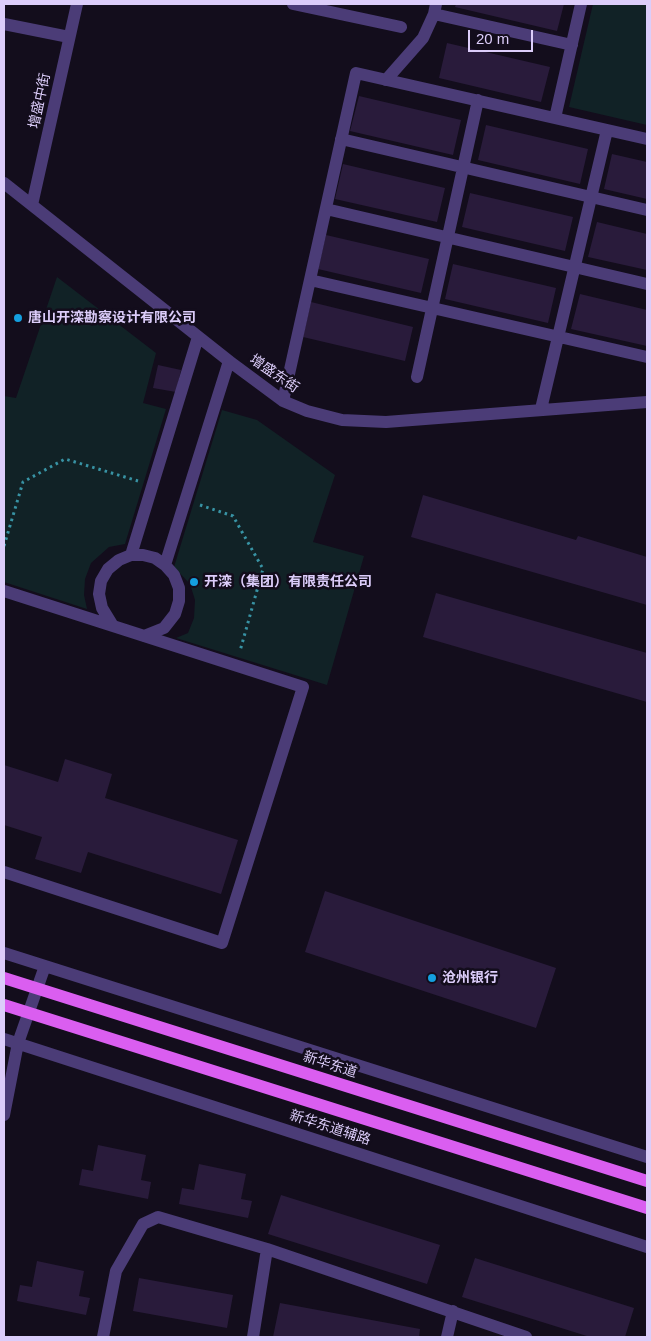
<!DOCTYPE html>
<html>
<head>
<meta charset="utf-8">
<style>
  body { margin:0 }
  #map { position:relative; width:651px; height:1341px; overflow:hidden; background:#130d1c; font-family:Helvetica,sans-serif }
  canvas { display:block }
  .frame { position:absolute; inset:0; border:5px solid #dccdfa; pointer-events:none }
  .scale { position:absolute; left:468px; top:30px; width:65px; height:22px; box-sizing:border-box; border:2px solid #dccdfa; border-top:0; padding-left:6px; font-size:15px; line-height:18px; white-space:nowrap; color:#dccdfa; -webkit-text-stroke:4px #130d1c; paint-order:stroke }
</style>
</head>
<body>
<div id="map">
<canvas width="651" height="1341"></canvas>
<div class="frame"></div>
<div class="scale">20 m</div>
</div>
<script>
const c = document.querySelector('canvas').getContext('2d');
c.lineJoin = 'round';
function paint(path, color) {
  c.fillStyle = color;
  c.fill(path, 'evenodd');
}
function toPath(rows) {
  const path = new Path2D();
  for (const r of rows) {
    path.moveTo(r[0], r[1]);
    for (let i = 2; i < r.length; i += 2) path.lineTo(r[i], r[i + 1]);
  }
  return path;
}
function trace(path, color, width, dash) {
  c.strokeStyle = color;
  c.lineWidth = width;
  c.lineCap = dash ? 'butt' : 'round';
  c.setLineDash(dash || []);
  c.stroke(path);
}
function drawText(font, color, halo, rows, align = 'center') {
  c.font = font + ' Helvetica,"Noto Sans SC",sans-serif';
  c.lineWidth = 5;
  c.setLineDash([]);
  c.textBaseline = 'middle';
  c.strokeStyle = halo;
  c.fillStyle = color;
  for (const [text, x, y, turn = 0] of rows) {
    c.save();
    c.translate(x, y);
    c.rotate((+turn || 0) * Math.PI / 180);
    c.textAlign = isNaN(turn) ? turn : align;
    if (halo) c.strokeText(text, 0, 0);
    c.fillText(text, 0, 0);
    c.restore();
  }
}
const green = toPath([
  [593,4,647,4,647,125,569,107],
  [57,277,156,353,143,403,166,409,125,544,109,547,91,563,85,579,84,595,87,609,4,582,4,396,16,398],
  [222,410,257,420,335,475,313,542,364,556,327,685,176,638,188,633,194,618,195,600,190,584,174,567]
]);
const building = toPath([
  [456,4,564,4,557,31,455,7],
  [447,43,550,67,541,102,439,78],
  [359,96,461,120,453,155,350,131],
  [486,125,588,149,580,184,478,160],
  [612,154,647,162,647,199,604,189],
  [343,164,445,188,437,222,335,199],
  [470,193,573,217,565,251,462,227],
  [597,222,647,234,647,270,588,257],
  [326,235,429,259,421,293,318,269],
  [453,264,556,288,548,323,445,299],
  [580,294,647,310,647,346,571,329],
  [311,302,413,327,405,361,303,337],
  [158,365,181,370,176,392,153,388],
  [423,495,576,540,578,536,647,557,647,605,411,537],
  [436,593,647,653,647,702,423,637],
  [65,759,112,774,105,798,238,840,221,894,88,852,81,873,35,859,42,837,4,825,4,765,58,782],
  [325,891,556,968,536,1028,305,952],
  [98,1145,146,1155,141,1180,151,1182,148,1199,79,1185,82,1169,93,1171],
  [199,1164,246,1174,241,1199,252,1201,248,1218,179,1204,182,1188,194,1190],
  [281,1195,440,1245,427,1284,268,1234],
  [475,1258,634,1308,625,1337,590,1337,462,1297],
  [37,1261,84,1271,79,1296,90,1298,86,1315,17,1301,20,1285,32,1287],
  [139,1278,233,1295,227,1328,133,1311],
  [280,1303,420,1329,419,1337,273,1337]
]);
const path = toPath([
  [200,505,233,516,263,569,240,651],
  [4,546,23,482,65,459,138,481]
]);
const minor = toPath([
  [293,4,401,27],
  [434,14,572,45],
  [4,24,69,37],
  [386,80,423,38,434,14,436,4],
  [555,118,581,4],
  [341,139,647,210],
  [4,183,229,361,283,401,307,411,342,420,386,422,647,402],
  [32,205,77,4],
  [326,209,647,284],
  [310,280,647,357],
  [417,377,478,100],
  [283,401,356,73,647,139],
  [541,409,607,130],
  [131,555,198,337],
  [165,565,229,361],
  [4,591,303,687,222,943,4,872],
  [113,626,102,608,99,594,101,581,108,569,119,560,131,555,143,555,155,558,165,565,174,575,179,588,179,601,175,614,164,628,144,636],
  [4,953,647,1157],
  [4,1039,647,1247],
  [4,1115,18,1043,45,966],
  [103,1337,116,1271,143,1224,158,1217,267,1249,526,1337],
  [253,1337,267,1249],
  [447,1337,453,1311]
]);
const major = toPath([
  [4,978,647,1181],
  [4,1005,647,1208]
]);
const markers = [
  [18,318,5,"#149fdf"],
  [194,582,5,"#149fdf"],
  [432,978,5,"#149fdf"]
];
const streetNames = [
  ["增盛中街",40,101,-78],
  ["增盛东街",274,374,34],
  ["新华东道",330,1065,18],
  ["新华东道辅路",330,1128,18]
];
const poiNames = [
  ["唐山开滦勘察设计有限公司",28,318],
  ["开滦（集团）有限责任公司",204,582],
  ["沧州银行",442,978]
];
paint(green, '#112226');
paint(building, '#291b3b');
trace(path, '#3893a4', 3, [2.5, 4]);
trace(minor, '#4b3c77', 12);
trace(major, '#da5ef0', 12);
for (const [x, y, r, color] of markers) {
  const dot = new Path2D();
  dot.arc(x, y, r, 0, 2 * Math.PI);
  c.fillStyle = color;
  c.fill(dot);
  trace(dot, '#130d1c', 2);
}
drawText('14px', '#dccdfa', '#130d1c', streetNames);
drawText('bold 14px', '#dccdfa', '#130d1c', poiNames, 'left');
</script>
</body>
</html>
